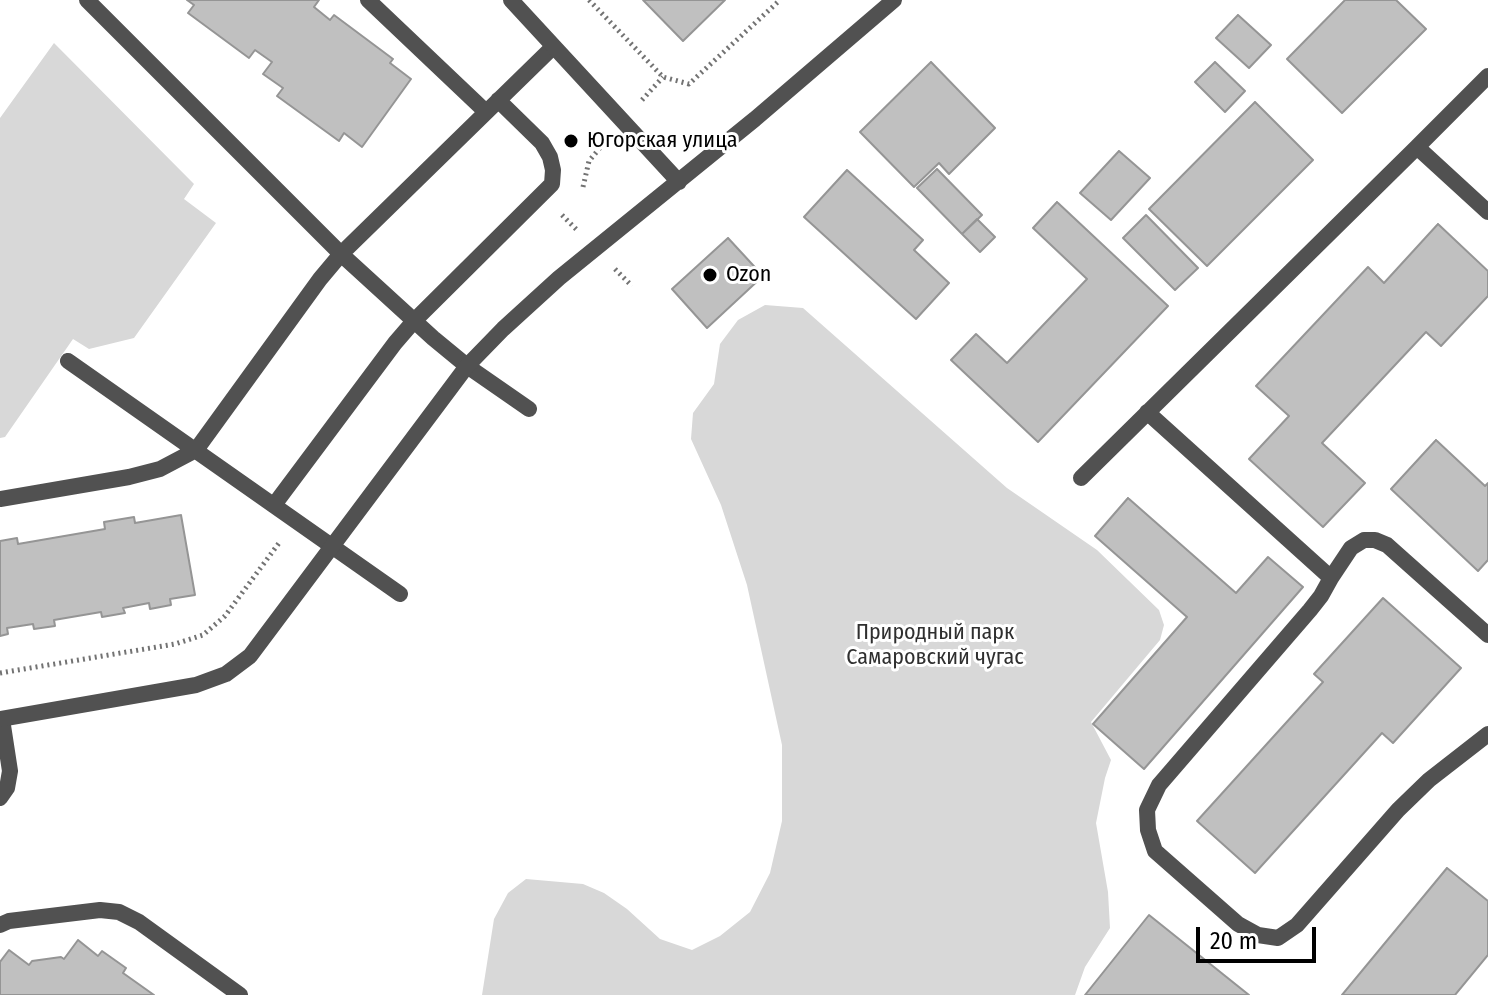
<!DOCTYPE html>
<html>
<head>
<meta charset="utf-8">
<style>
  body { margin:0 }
  #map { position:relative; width:1488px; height:995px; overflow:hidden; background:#fff; font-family:"Fira Sans Condensed",sans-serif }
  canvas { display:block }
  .scale { position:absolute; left:1196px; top:927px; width:120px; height:36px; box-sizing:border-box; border:4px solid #000; border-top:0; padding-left:10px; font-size:24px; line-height:28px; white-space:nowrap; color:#000; -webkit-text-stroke:6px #fff; paint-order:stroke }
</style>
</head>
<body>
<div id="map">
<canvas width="1488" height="995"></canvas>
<div class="scale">20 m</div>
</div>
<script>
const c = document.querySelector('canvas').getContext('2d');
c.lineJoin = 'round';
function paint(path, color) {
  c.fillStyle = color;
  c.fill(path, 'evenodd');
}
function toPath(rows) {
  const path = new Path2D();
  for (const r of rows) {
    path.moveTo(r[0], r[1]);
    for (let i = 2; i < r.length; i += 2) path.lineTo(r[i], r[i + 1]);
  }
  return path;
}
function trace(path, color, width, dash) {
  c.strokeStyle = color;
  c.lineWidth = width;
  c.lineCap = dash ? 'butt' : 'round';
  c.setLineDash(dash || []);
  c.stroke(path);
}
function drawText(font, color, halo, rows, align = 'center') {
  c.font = font + ' "Fira Sans Condensed",sans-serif';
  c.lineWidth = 6;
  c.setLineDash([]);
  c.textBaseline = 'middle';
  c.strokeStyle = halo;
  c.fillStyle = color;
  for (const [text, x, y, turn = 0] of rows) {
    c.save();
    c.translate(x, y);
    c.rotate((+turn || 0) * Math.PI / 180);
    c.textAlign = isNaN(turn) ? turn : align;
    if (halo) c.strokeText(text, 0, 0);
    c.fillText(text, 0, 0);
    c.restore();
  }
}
const green = toPath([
  [54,43,194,184,184,199,216,223,134,338,89,349,73,339,5,437,0,438,0,118],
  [765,305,803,308,1007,488,1097,550,1159,610,1164,625,1160,640,1091,722,1111,760,1105,778,1096,823,1108,892,1110,928,1085,967,1075,995,482,995,494,919,508,893,526,879,583,884,604,893,627,909,660,939,692,950,720,936,750,912,770,873,782,821,782,745,747,585,721,505,691,439,693,413,714,384,720,344,738,320]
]);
const building = toPath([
  [187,0,319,0,314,7,330,20,334,15,393,59,390,63,411,79,362,147,344,133,339,141,277,96,283,88,263,74,272,62,255,50,249,58,188,13,194,5,187,0],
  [643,0,725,0,683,41,643,0],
  [1345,0,1396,0,1426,29,1342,113,1287,59,1345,0],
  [1238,15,1271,45,1249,68,1216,38,1238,15],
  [931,62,995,128,949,174,939,163,914,187,860,132,931,62],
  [1215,62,1245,91,1225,112,1195,82,1215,62],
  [1255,102,1313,160,1207,266,1149,209,1255,102],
  [1119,151,1150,178,1111,220,1080,193,1119,151],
  [937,169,982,215,962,234,917,188,937,169],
  [847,170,923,240,914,250,949,283,916,319,804,217,847,170],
  [1057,202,1168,306,1038,442,951,360,976,334,1007,363,1087,279,1033,228,1057,202],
  [1146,215,1198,268,1175,290,1123,238,1146,215],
  [977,219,995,237,980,252,962,234,977,219],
  [1438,224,1488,271,1488,296,1441,346,1426,332,1322,443,1365,483,1323,527,1249,459,1289,416,1256,386,1368,267,1384,283,1438,224],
  [728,238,763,276,707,328,672,289,728,238],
  [1436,440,1485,486,1488,483,1488,560,1478,571,1391,489,1436,440],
  [1128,498,1236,593,1268,557,1303,587,1144,769,1093,724,1187,617,1095,536,1128,498],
  [181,515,195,595,170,599,171,605,150,609,149,603,123,608,125,613,102,617,101,612,54,620,55,626,34,629,33,624,7,628,8,634,0,636,0,541,17,538,18,544,105,529,104,522,134,517,135,523,181,515],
  [1383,598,1461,668,1393,743,1382,733,1255,873,1197,821,1323,682,1314,674,1383,598],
  [1447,868,1488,901,1488,955,1455,995,1342,995,1447,868],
  [1149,915,1249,995,1085,995,1149,915],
  [78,940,98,956,102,951,126,968,123,973,154,995,0,995,0,962,9,950,29,965,32,961,61,957,64,959,78,940]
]);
const path = toPath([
  [589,0,663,77,689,84,780,0],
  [642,100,663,77],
  [583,187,589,161,604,143],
  [562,215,577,230],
  [615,269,632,286],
  [0,673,175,644,203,635,225,616,279,543]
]);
const lane = toPath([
  [87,0,341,254,433,338,467,366,529,409],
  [368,0,485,111],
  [1488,76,1417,147,1488,212],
  [68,361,400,594],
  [1147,412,1331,578,1351,548,1364,540,1375,540,1387,545,1488,635],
  [1081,478,1417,147],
  [0,499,129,477,160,469,196,450,320,279,341,254,553,47],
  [274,505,395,343,414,321,552,184,553,170,550,157,542,143,498,100],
  [1331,578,1321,596,1310,610,1159,785,1147,810,1148,830,1155,851,1238,924,1258,935,1278,938,1297,925,1398,810,1429,780,1488,734],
  [0,798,7,788,10,771,2,719],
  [0,925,9,921,100,910,119,912,139,922,240,995]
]);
const street = toPath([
  [511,0,679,182],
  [0,719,196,685,226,674,250,656,467,366,503,329,559,278,755,119,894,0]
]);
const markers = [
  [571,141,8,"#000"],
  [710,275,8,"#000"]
];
const poiNames = [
  ["Югорская улица",587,141],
  ["Ozon",726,275]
];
const parkNames = [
  ["Природный парк",935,633],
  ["Самаровский чугас",935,658]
];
paint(green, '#d8d8d8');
paint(building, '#c0c0c0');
trace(building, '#959595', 2);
trace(path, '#737373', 5, [2, 4]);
trace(lane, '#515151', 16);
trace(street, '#515151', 16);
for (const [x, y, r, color] of markers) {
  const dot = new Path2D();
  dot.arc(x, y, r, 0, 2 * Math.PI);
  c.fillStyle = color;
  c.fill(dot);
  trace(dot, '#fff', 3);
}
drawText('22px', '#000', '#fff', poiNames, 'left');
drawText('22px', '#2f2f2f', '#fff', parkNames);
</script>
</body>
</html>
